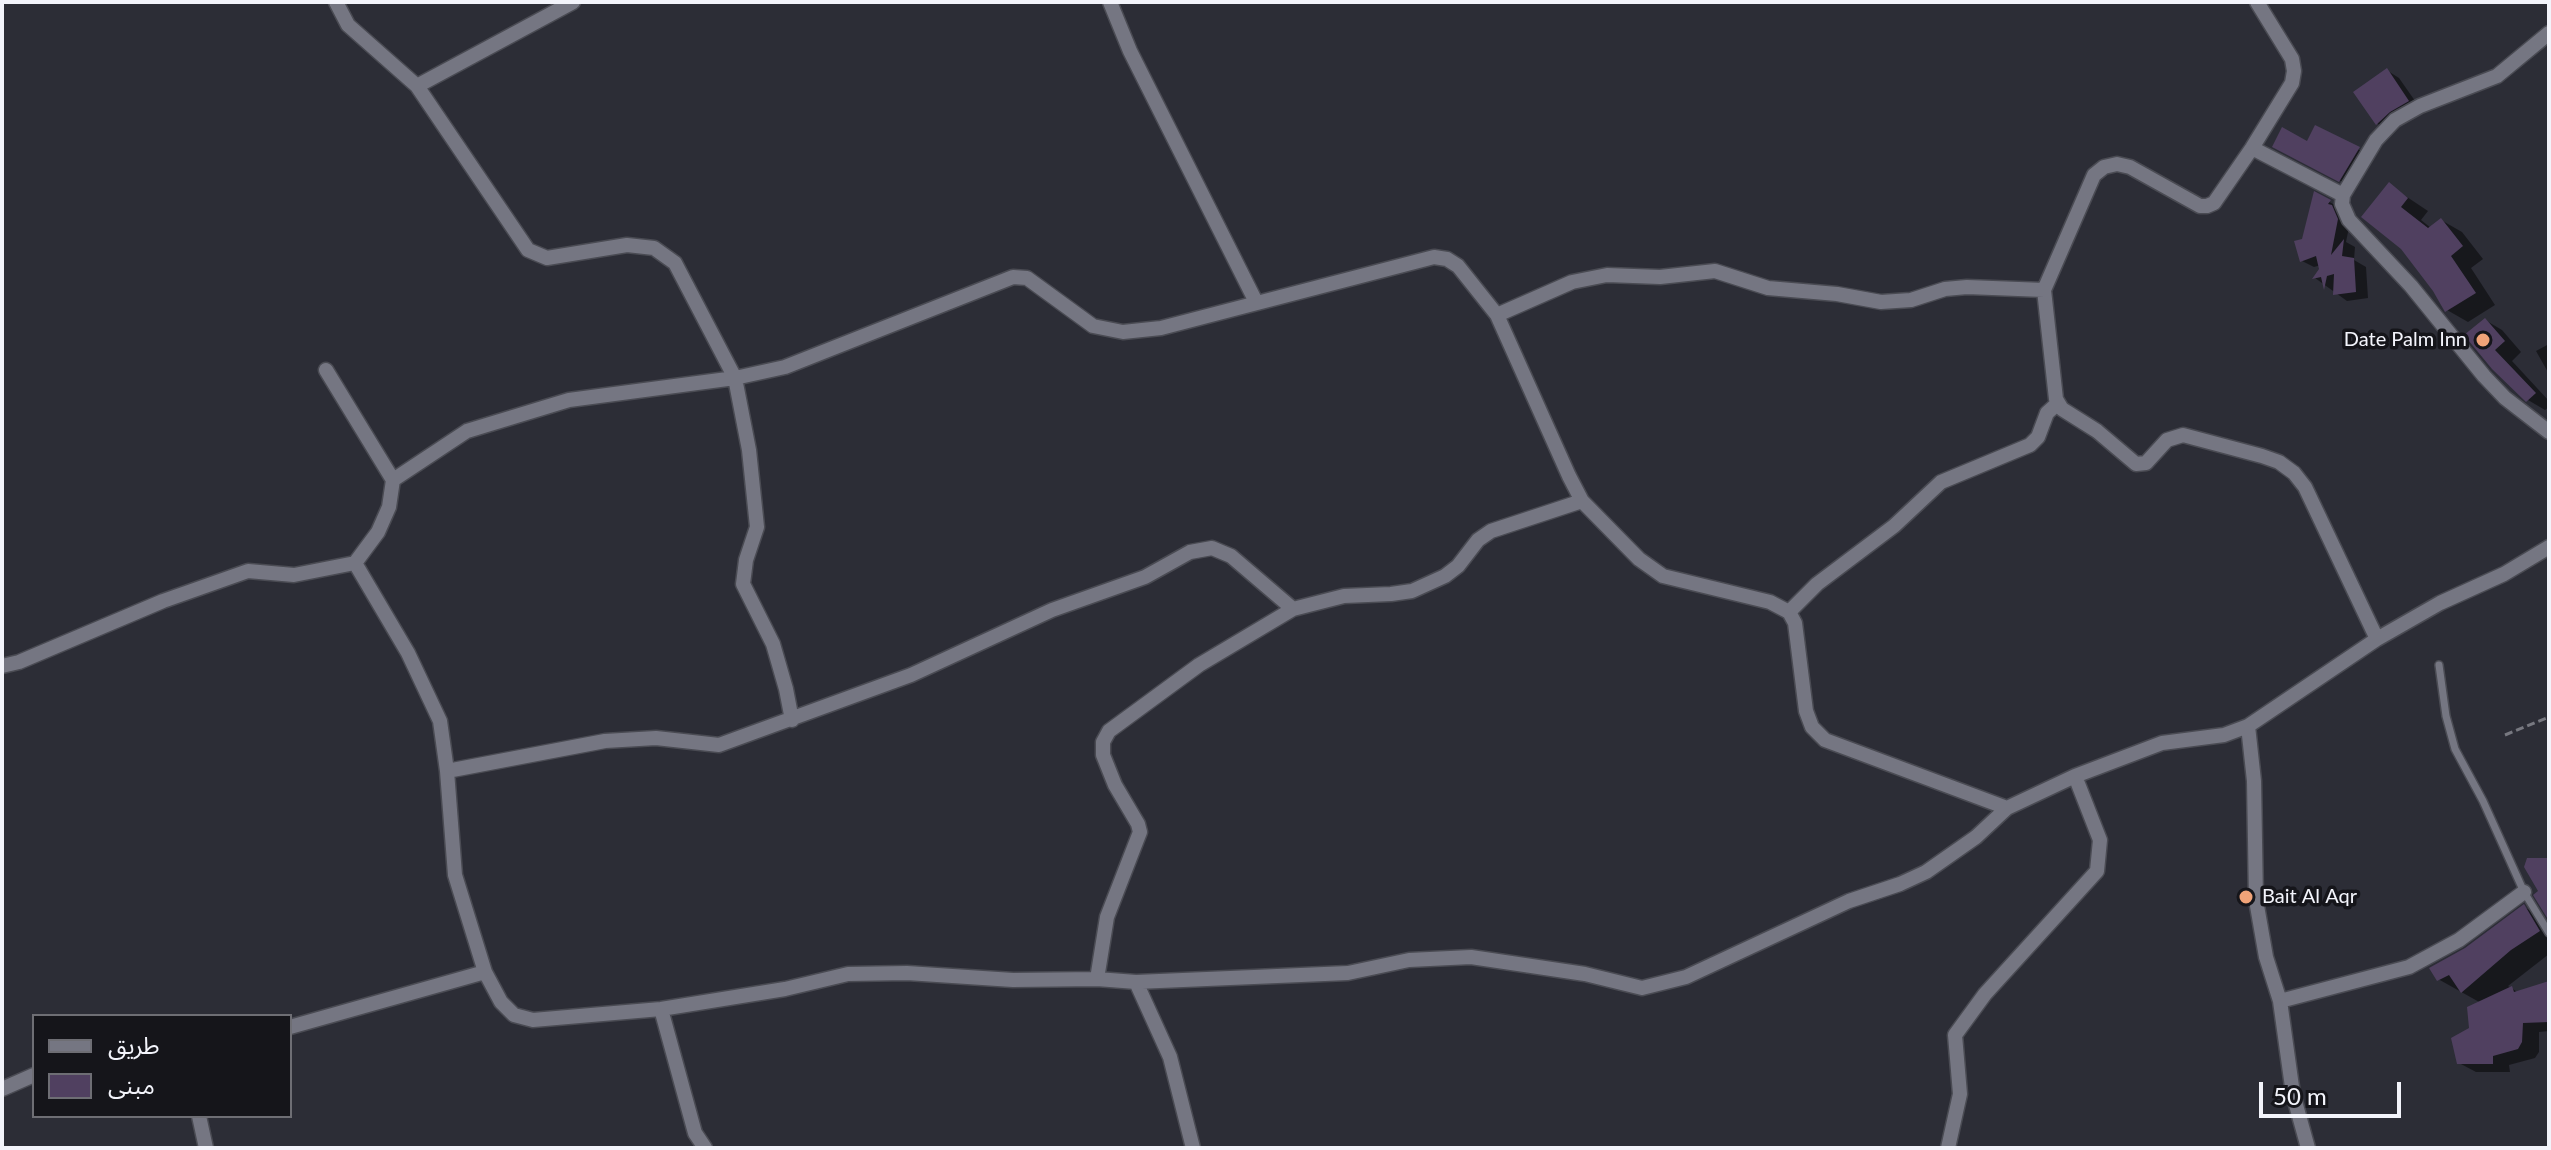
<!DOCTYPE html>
<html>
<head>
<meta charset="utf-8">
<style>
  body { margin:0 }
  #map { position:relative; width:2551px; height:1150px; overflow:hidden; background:#2c2d36; font-family:Lato,"Noto Sans Arabic",sans-serif }
  canvas { display:block }
  .frame { position:absolute; inset:0; border:4px solid #f3f4fb; pointer-events:none }
  .legend { position:absolute; left:32px; top:1014px; width:260px; height:104px; box-sizing:border-box; background:#15151a; border:2px solid #6e6e74; margin:0; padding:10px 14px; list-style:none; font-size:24px; color:#f3f4fb }
  .legend li { display:flex; align-items:center; gap:16px; height:40px }
  .legend b { width:40px; border:2px solid #6e6e74 }
  .scale { position:absolute; left:2259px; top:1082px; width:142px; height:36px; box-sizing:border-box; border:4px solid #f3f4fb; border-top:0; padding-left:10px; font-size:24px; line-height:28px; white-space:nowrap; color:#f3f4fb; -webkit-text-stroke:6px #15151a; paint-order:stroke }
</style>
</head>
<body>
<div id="map">
<canvas width="2551" height="1150"></canvas>
<div class="frame"></div>
<ul class="legend">
<li><b style="height:10px;background:#757682"></b>طريق</li>
<li><b style="height:22px;background:#504060"></b>مبنى</li>
</ul>
<div class="scale">50 m</div>
</div>
<script>
const c = document.querySelector('canvas').getContext('2d');
c.lineJoin = 'round';
function paint(path, color) {
  c.fillStyle = color;
  c.fill(path, 'evenodd');
}
function toPath(rows) {
  const path = new Path2D();
  for (const r of rows) {
    path.moveTo(r[0], r[1]);
    for (let i = 2; i < r.length; i += 2) path.lineTo(r[i], r[i + 1]);
  }
  return path;
}
function trace(path, color, width, dash) {
  c.strokeStyle = color;
  c.lineWidth = width;
  c.lineCap = dash ? 'butt' : 'round';
  c.setLineDash(dash || []);
  c.stroke(path);
}
function drawText(font, color, halo, rows, align = 'center') {
  c.font = font + ' Lato,sans-serif';
  c.lineWidth = 7;
  c.setLineDash([]);
  c.textBaseline = 'middle';
  c.strokeStyle = halo;
  c.fillStyle = color;
  for (const [text, x, y, turn = 0] of rows) {
    c.save();
    c.translate(x, y);
    c.rotate((+turn || 0) * Math.PI / 180);
    c.textAlign = isNaN(turn) ? turn : align;
    if (halo) c.strokeText(text, 0, 0);
    c.fillText(text, 0, 0);
    c.restore();
  }
}
const shadow = toPath([
  [2388,71,2399,78,2420,108,2389,130,2378,124,2356,92],
  [2316,127,2371,156,2352,187,2287,153,2308,144],
  [2389,185,2428,211,2421,220,2431,228,2441,220,2462,232,2483,259,2471,268,2495,305,2468,322,2447,310],
  [2315,194,2342,209,2349,227,2346,242,2355,247,2354,260,2366,267,2368,298,2347,301,2315,278,2322,270,2321,265,2314,267,2302,261],
  [2485,320,2502,330,2521,352,2512,361,2549,401,2549,407,2545,410,2528,400,2467,336],
  [2549,344,2549,374,2536,351],
  [2524,907,2549,922,2549,954,2508,986,2519,993,2549,983,2549,1031,2539,1032,2539,1052,2535,1058,2509,1065,2510,1072,2476,1072,2459,1063,2481,1003,2438,979,2466,950]
]);
const building = toPath([
  [2387,68,2409,101,2390,112,2376,125,2353,92],
  [2315,125,2360,147,2339,182,2272,147,2282,127,2307,141],
  [2389,182,2408,198,2401,207,2428,228,2441,218,2463,246,2451,256,2476,293,2445,312,2433,291,2401,249,2361,217],
  [2314,191,2331,200,2328,204,2332,205,2338,219,2331,255,2344,239,2342,256,2354,258,2356,292,2333,295,2334,274,2327,276,2324,290,2321,277,2312,279,2319,269,2316,256,2300,262,2294,241,2302,239],
  [2485,318,2505,341,2495,350,2536,393,2526,402,2492,369,2464,335],
  [2527,858,2549,858,2549,921,2533,895,2538,891,2524,867],
  [2524,904,2540,931,2511,950,2461,993,2449,975,2437,981,2429,968,2465,948],
  [2549,981,2549,1022,2523,1023,2522,1042,2518,1049,2493,1056,2493,1064,2457,1064,2451,1038,2469,1028,2467,1007,2512,986,2514,992]
]);
const path = toPath([
  [2505,735,2549,717]
]);
const service = toPath([
  [2439,665,2446,716,2455,749,2483,801,2524,892,2549,933]
]);
const minor = toPath([
  [336,2,348,25,417,86,528,250,547,258,627,245,654,248,675,263,735,378,785,367,1013,277,1027,278,1093,326,1123,332,1161,328,1434,257,1447,259,1458,266,1497,315,1569,476,1582,501,1639,559,1663,576,1770,602,1789,612,1795,623,1806,711,1812,727,1825,740,2007,808],
  [1110,2,1130,51,1256,302],
  [2257,2,2292,59,2294,71,2292,83,2252,148,2214,203,2207,206,2200,206,2130,167,2117,164,2104,167,2094,175,2044,290,2056,399,2062,409,2097,431,2136,464,2146,463,2167,440,2183,435,2262,456,2279,462,2294,473,2305,487,2377,639],
  [2549,33,2497,76,2420,106,2395,120,2376,140,2343,195,2342,204,2349,220,2411,286,2484,376,2505,398,2549,432],
  [417,86,573,2],
  [2252,148,2343,195],
  [1497,315,1572,282,1607,275,1660,277,1715,271,1768,288,1837,294,1881,302,1911,300,1945,289,1967,287,2044,290],
  [326,370,393,480],
  [355,563,378,532,389,507,393,480,467,431,569,400,735,378,749,450,757,527,746,560,743,584,773,644,786,689,792,720],
  [1789,612,1817,584,1894,526,1941,482,2030,445,2038,437,2047,413,2058,403],
  [2,666,19,662,163,601,248,571,294,575,355,563,408,653,440,721,447,771,455,875,485,972,501,1002,514,1015,533,1020,661,1009,785,989,848,974,907,973,1013,980,1097,979,1136,982,1348,973,1409,960,1471,957,1585,974,1642,988,1686,977,1849,901,1900,884,1926,872,1976,837,2007,808,2075,776,2162,743,2224,735,2248,726,2377,639,2440,603,2504,574,2549,547],
  [2248,726,2254,781,2256,900,2266,957,2280,1001,2293,1094,2308,1148],
  [447,771,605,741,656,738,719,745,911,675,1052,610,1145,577,1190,552,1212,548,1231,556,1293,609],
  [1097,979,1107,917,1140,832,1138,824,1115,785,1103,755,1103,742,1109,731,1199,665,1293,609,1344,596,1391,594,1412,591,1445,576,1458,566,1478,540,1491,531,1582,501],
  [1136,982,1170,1057,1193,1148],
  [2280,1001,2409,967,2459,940,2524,892],
  [661,1009,695,1133,705,1148],
  [290,1027,485,972],
  [2,1089,34,1075],
  [199,1116,206,1148],
  [1948,1148,1960,1094,1955,1035,1985,994,2097,871,2100,840,2075,776]
]);
const markers = [
  [2483,340,8,"#f0a378"],
  [2246,897,8,"#f0a378"]
];
const poiNames = [
  ["Date Palm Inn",2467,340],
  ["Bait Al Aqr",2262,897,"left"]
];
paint(shadow, '#0007');
paint(building, '#504060');
trace(service, '#4a4b53', 10);
trace(minor, '#4a4b53', 17);
trace(path, '#777880', 3, [8, 4]);
trace(service, '#757682', 7);
trace(minor, '#757682', 14);
for (const [x, y, r, color] of markers) {
  const dot = new Path2D();
  dot.arc(x, y, r, 0, 2 * Math.PI);
  c.fillStyle = color;
  c.fill(dot);
  trace(dot, '#15151a', 3);
}
drawText('20px', '#f3f4fb', '#15151a', poiNames, 'right');
</script>
</body>
</html>
